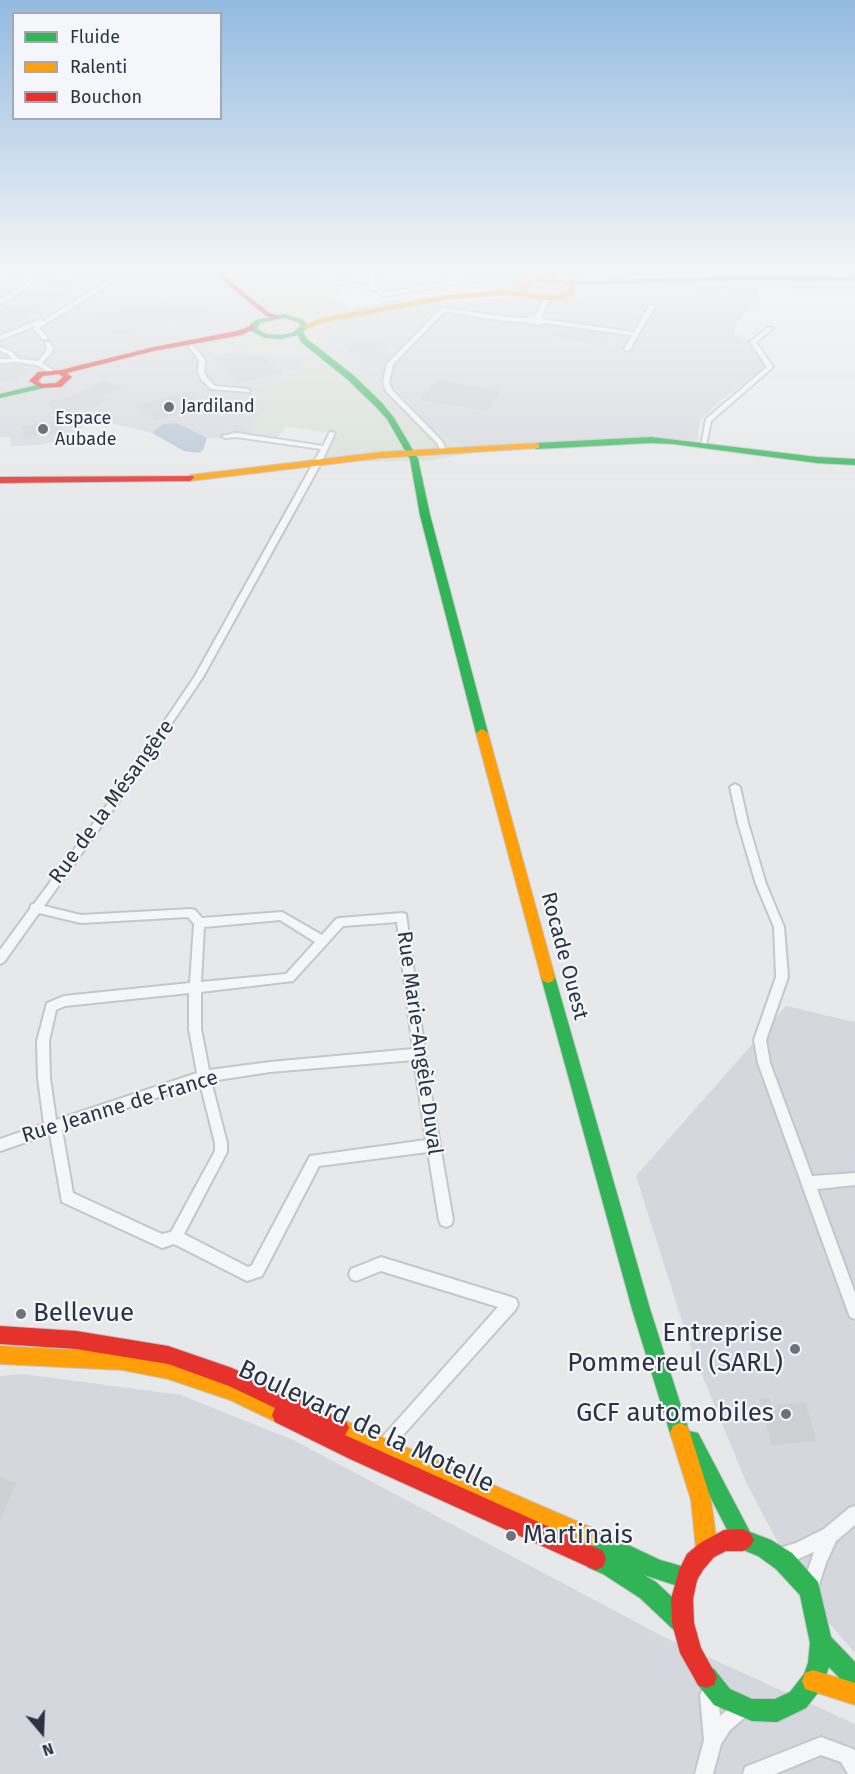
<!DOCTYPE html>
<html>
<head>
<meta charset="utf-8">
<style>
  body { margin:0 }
  #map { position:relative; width:855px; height:1774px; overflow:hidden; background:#e6e8ea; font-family:"Fira Sans",sans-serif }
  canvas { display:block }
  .legend { position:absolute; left:12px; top:12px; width:210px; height:108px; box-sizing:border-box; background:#f4f6f9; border:2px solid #a4a8b1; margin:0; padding:8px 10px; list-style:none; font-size:18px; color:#2b3445 }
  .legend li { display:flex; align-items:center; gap:12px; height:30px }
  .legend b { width:30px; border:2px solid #a4a8b1 }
  .north { position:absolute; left:12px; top:1702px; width:60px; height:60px; -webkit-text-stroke:4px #f4f6f9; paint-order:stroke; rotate:161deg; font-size:16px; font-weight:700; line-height:24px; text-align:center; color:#2b3445 }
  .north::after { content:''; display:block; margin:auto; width:21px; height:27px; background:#2b3445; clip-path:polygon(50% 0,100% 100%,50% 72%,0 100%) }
</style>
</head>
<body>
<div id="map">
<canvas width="855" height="1774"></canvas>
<ul class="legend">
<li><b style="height:8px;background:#30b455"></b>Fluide</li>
<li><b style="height:8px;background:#ff9f0a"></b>Ralenti</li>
<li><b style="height:8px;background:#e5322d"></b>Bouchon</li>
</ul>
<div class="north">N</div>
</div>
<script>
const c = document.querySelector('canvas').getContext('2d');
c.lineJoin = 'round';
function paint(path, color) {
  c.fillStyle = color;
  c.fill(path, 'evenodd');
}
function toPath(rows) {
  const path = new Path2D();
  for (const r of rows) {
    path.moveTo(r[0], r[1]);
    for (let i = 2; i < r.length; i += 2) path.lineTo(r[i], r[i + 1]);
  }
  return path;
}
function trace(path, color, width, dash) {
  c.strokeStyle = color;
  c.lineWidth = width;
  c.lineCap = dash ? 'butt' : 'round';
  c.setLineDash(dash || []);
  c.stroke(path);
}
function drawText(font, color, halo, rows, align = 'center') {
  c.font = font + ' "Fira Sans",sans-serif';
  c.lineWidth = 4.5;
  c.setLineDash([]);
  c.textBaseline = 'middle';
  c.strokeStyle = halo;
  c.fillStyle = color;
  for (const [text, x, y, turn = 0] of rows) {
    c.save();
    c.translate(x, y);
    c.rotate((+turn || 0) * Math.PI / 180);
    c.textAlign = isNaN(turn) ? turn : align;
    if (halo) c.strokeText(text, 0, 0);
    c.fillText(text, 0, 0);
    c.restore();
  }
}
const built = toPath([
  [62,271,225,271,269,311,251,337,205,346,214,356,245,348,252,355,263,352,278,356,286,354,293,356,307,366,252,387,265,389,255,398,272,401,245,434,228,439,207,438,186,429,181,424,152,433,86,417,79,436,39,445,11,446,10,437,0,437,0,310],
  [437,271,489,271,488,278,445,282],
  [756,289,761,301,743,315,734,330,736,335,752,340,752,350,762,361,764,368,721,400,700,420,697,441,652,438,469,448,444,437,426,422,394,386,367,377,327,347,318,332,324,323,410,306,458,301,522,297,553,302,566,301,582,294],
  [786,1006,855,1022,855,1653,807,1598,746,1482,689,1343,636,1176],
  [23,1374,181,1395,293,1440,666,1638,855,1724,855,1774,0,1774,0,1376]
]);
const green = toPath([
  [41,271,62,271,0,310,0,277,35,279],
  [225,271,357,271,355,276,341,277,317,272,310,277,348,286,335,297,350,309,397,299,410,306,324,323,318,332,327,347,367,377,394,386,426,422,444,437,469,448,473,453,427,461,328,462,322,447,330,433,286,426,275,441,245,434,272,401,255,398,264,389,250,386,287,375,306,366,293,356,286,354,279,356,263,352,252,355,245,348,214,356,204,347,251,337,269,311],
  [489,271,855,271,855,296,835,291,756,289,583,294,566,301,538,301,522,297,502,297,488,278]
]);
const water = toPath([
  [177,423,207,438,203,450,199,453,184,451,152,433,163,424]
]);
const building = toPath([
  [58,275,87,280,9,328,0,326,0,311],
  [198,296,219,314,125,334,112,334,91,312,130,304,128,302,137,300,139,302,153,299,159,305],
  [556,327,600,333,611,334,604,346,550,336],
  [357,338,385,341,388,342,380,356,347,352],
  [240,352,248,358,261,355,282,372,240,383,212,359],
  [6,365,9,368,22,365,29,373,16,376,19,379,0,383,0,366],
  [437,380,447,381,501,391,486,411,421,400],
  [103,381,122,388,101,398,107,400,96,405,57,414,47,403,71,396],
  [180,393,187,393,202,404,199,405,202,407,156,421,137,406],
  [61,421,63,432,24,438,22,426],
  [770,1398,772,1406,805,1402,817,1441,772,1445,759,1399],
  [0,1477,17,1483,0,1520]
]);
const street = toPath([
  [40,271,45,271,27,288,0,304,0,300,23,286,40,271],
  [370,271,375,271,375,286,386,292,456,280,511,275,533,280,530,282,511,279,456,284,385,296,373,290,335,283,338,281,370,286,370,271],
  [112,278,117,279,39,328,47,337,47,339,43,339,33,328,37,325,0,340,0,336,39,320,43,321,112,278],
  [548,296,551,298,541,316,546,320,634,332,650,305,655,306,630,349,627,351,624,349,632,335,544,323,537,325,528,322,505,321,445,311,393,364,389,382,392,390,442,441,447,452,442,453,437,443,386,391,383,382,387,364,442,308,505,317,528,318,536,315,545,298,548,296],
  [768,327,773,328,756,342,773,367,711,421,706,445,701,446,706,419,767,367,750,342,768,327],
  [45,342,49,342,53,348,51,353,42,363,54,371,54,373,50,373,37,365,17,362,0,363,0,359,12,359,8,354,0,351,0,347,12,352,19,359,38,361,46,352,47,348,45,342],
  [190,346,194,346,205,360,204,372,207,378,215,386,247,389,250,391,249,392,211,389,201,379,198,372,199,360,189,347,190,346],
  [330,432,335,433,320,465,203,677,124,794,44,906,81,915,191,909,195,910,202,918,282,912,322,935,336,919,340,918,402,913,406,914,429,1082,453,1220,451,1225,446,1227,441,1225,439,1220,428,1152,319,1166,262,1276,247,1281,174,1244,162,1248,62,1202,50,1134,0,1151,0,1139,44,1124,38,1078,37,1041,47,1003,64,996,190,983,194,924,188,917,81,923,39,913,4,962,0,964,0,950,30,909,31,905,34,904,118,790,195,676,321,449,236,437,225,438,222,436,236,433,323,446,330,432],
  [280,920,315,942,286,974,201,982,204,927,280,920],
  [397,922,413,1049,270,1062,209,1070,201,1029,201,992,293,981,343,926,397,922],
  [189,993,189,1029,197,1073,56,1120,50,1078,49,1041,56,1010,65,1006,189,993],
  [414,1060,426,1140,310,1156,252,1265,248,1267,184,1234,227,1152,227,1143,211,1081,270,1072,414,1060],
  [200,1083,215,1143,215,1151,171,1232,162,1234,73,1193,62,1130,200,1083],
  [735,784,740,787,748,823,766,884,784,927,788,977,766,1040,770,1063,812,1176,855,1173,855,1185,817,1189,855,1293,855,1319,850,1317,848,1312,758,1063,754,1040,776,977,774,927,756,884,738,823,730,787,735,784],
  [381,1257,511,1297,516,1299,518,1304,516,1309,387,1453,382,1456,377,1453,374,1448,377,1443,498,1307,381,1271,356,1281,351,1279,349,1274,351,1269,381,1257],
  [855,1506,855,1525,836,1541,826,1563,816,1594,810,1596,804,1594,802,1588,814,1552,798,1559,780,1564,774,1562,772,1556,774,1550,796,1543,824,1529,849,1508,855,1506],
  [709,1686,715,1689,718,1695,720,1716,737,1702,743,1699,749,1702,752,1708,749,1714,730,1730,721,1744,713,1774,695,1774,704,1740,700,1695,703,1689,709,1686],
  [821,1737,853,1749,855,1751,855,1774,848,1774,841,1762,821,1755,775,1774,743,1774,745,1767,821,1737]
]);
const fast = toPath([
  [741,276,855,277,855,281,741,280,568,285,565,283,568,281,741,276],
  [284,314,303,320,309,327,303,332,307,339,353,375,382,403,394,418,418,459,430,515,488,733,486,736,478,736,476,733,420,515,410,459,387,419,376,407,347,379,301,342,298,335,281,339,265,338,249,330,250,324,256,320,284,314],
  [284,318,298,322,301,326,292,333,281,335,266,334,257,329,260,323,284,318],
  [41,384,44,384,44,388,0,398,0,394,41,384],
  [651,437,817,457,855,459,855,465,817,463,673,444,651,443,536,449,532,446,536,443,651,437],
  [548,971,553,973,555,977,650,1309,689,1431,698,1433,750,1532,771,1540,792,1553,818,1582,831,1637,855,1662,855,1689,847,1686,829,1667,821,1689,806,1708,777,1722,752,1721,714,1705,698,1685,695,1677,698,1669,706,1666,714,1669,730,1689,752,1699,775,1699,790,1692,804,1674,808,1663,810,1643,800,1595,776,1569,758,1556,736,1547,682,1442,673,1440,670,1433,632,1309,541,977,543,973,548,971],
  [590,1527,660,1560,695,1570,698,1578,695,1586,687,1589,644,1575,656,1582,691,1615,694,1623,691,1631,683,1634,675,1631,640,1598,603,1574,587,1567,584,1559,587,1551,593,1549,583,1544,580,1537,583,1530,590,1527]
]);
const slow = toPath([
  [551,271,557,271,555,278,570,282,575,287,572,295,557,300,539,300,508,294,443,300,325,322,305,329,301,327,323,318,443,296,508,290,522,293,518,288,520,284,536,277,548,278,551,271],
  [537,281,557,282,566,284,570,288,567,293,557,296,529,294,525,286,537,281],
  [536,443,539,444,539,448,381,458,190,481,186,478,190,475,381,452,536,443],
  [482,729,488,733,555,977,553,981,548,983,543,981,541,977,476,733,482,729],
  [0,1346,122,1352,168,1359,241,1385,289,1408,292,1415,289,1422,282,1425,230,1400,168,1379,122,1370,0,1364,0,1346],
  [339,1418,597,1530,600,1537,597,1544,590,1547,332,1435,329,1428,332,1421,339,1418],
  [680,1423,687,1426,690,1433,711,1500,718,1550,714,1557,707,1561,700,1557,696,1550,691,1500,670,1433,673,1426,680,1423],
  [813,1670,855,1683,855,1705,805,1689,802,1681,805,1673,813,1670]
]);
const jam = toPath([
  [211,271,218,271,269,313,280,317,277,319,265,315,211,271],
  [253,325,255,326,255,328,242,335,154,351,67,373,72,377,61,387,41,388,29,381,38,372,61,370,154,347,237,331,253,325],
  [59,374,63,377,56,383,42,384,38,381,43,376,59,374],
  [193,476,194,478,190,481,0,483,0,477,193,476],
  [0,1326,76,1331,168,1346,232,1368,346,1421,349,1428,345,1435,603,1551,606,1559,603,1567,595,1570,350,1459,275,1422,272,1415,275,1408,229,1386,168,1364,76,1349,0,1344,0,1326],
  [743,1529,750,1533,754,1540,750,1547,743,1551,726,1551,714,1557,703,1570,697,1580,693,1599,694,1623,701,1648,717,1677,714,1685,706,1688,698,1685,680,1653,672,1623,671,1599,679,1570,687,1554,700,1543,724,1530,743,1529]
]);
const markers = [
  [169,407,6,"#6c737f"],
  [43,429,6,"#6c737f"],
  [21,1314,6,"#6c737f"],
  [795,1349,6,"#6c737f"],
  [786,1414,6,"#6c737f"],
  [511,1536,6,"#6c737f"]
];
const farPoinames = [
  ["Jardiland",181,407],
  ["Espace",55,419],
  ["Aubade",55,440]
];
const streetNames = [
  ["Rue de la Mésangère",112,802,-54],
  ["Rocade Ouest",564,956,75],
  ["Rue Marie-Angèle Duval",419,1043,82],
  ["Rue Jeanne de France",120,1107,-17]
];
const nearPoinames = [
  ["Bellevue",33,1314],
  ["Entreprise",783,1334,"right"],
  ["Pommereul (SARL)",783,1364,"right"],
  ["GCF automobiles",774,1414,"right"],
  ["Martinais",523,1536]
];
const nearStreetnames = [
  ["Boulevard de la Motelle",366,1427,25]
];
paint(built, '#d4d7dd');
paint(green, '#d6ded6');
paint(water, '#b4c4d5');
paint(building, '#ced0d3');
trace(street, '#c4c6c8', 4);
trace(fast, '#c4c6c8', 2);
trace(slow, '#c4c6c8', 2);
trace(jam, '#c4c6c8', 2);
paint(street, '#f5f6f7');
paint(fast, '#30b455');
paint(slow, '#ff9f0a');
paint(jam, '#e5322d');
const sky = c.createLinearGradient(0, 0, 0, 520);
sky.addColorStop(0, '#93bae0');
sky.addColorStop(0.52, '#f4f5f6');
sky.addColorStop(1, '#f4f5f600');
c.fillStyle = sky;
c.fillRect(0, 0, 855, 520);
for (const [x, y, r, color] of markers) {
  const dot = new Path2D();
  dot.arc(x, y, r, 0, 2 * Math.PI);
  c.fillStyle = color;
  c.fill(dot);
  trace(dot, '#f4f6f9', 2);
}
drawText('18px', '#2b3445', '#f4f6f9', farPoinames, 'left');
drawText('21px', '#2b3445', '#f4f6f9', streetNames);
drawText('26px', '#2b3445', '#f4f6f9', nearPoinames, 'left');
drawText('26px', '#2b3445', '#f4f6f9', nearStreetnames);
</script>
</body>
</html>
